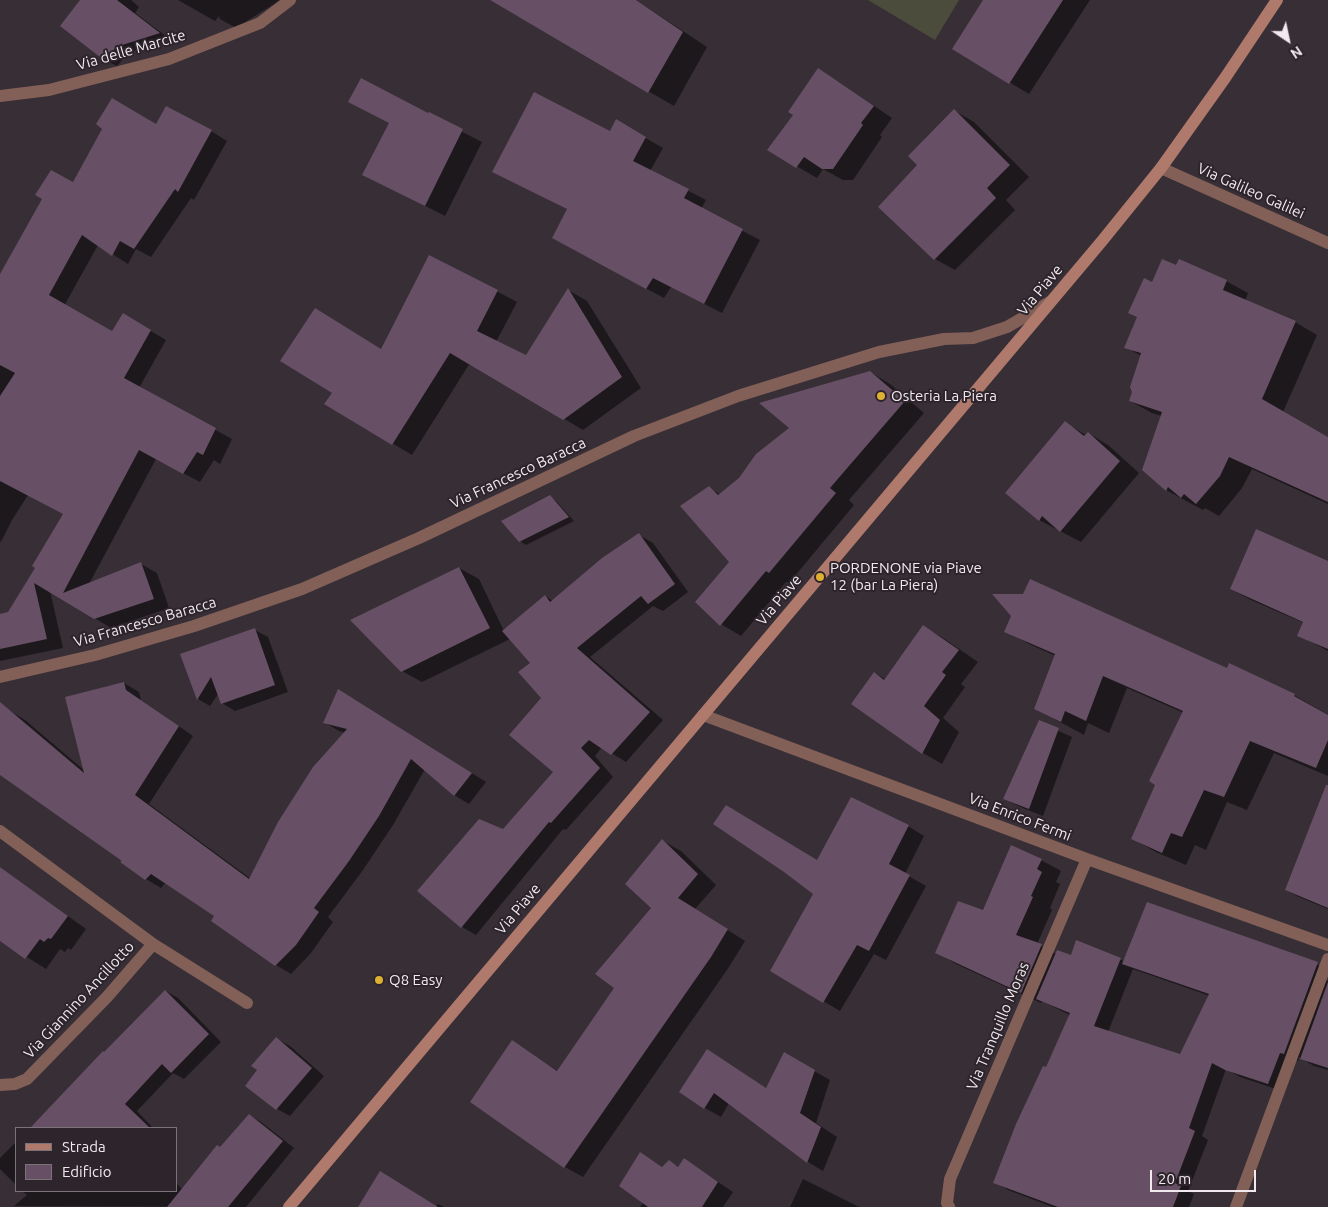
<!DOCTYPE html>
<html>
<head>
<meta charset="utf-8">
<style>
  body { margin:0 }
  #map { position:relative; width:1328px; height:1207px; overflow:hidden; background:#372e36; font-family:Ubuntu,sans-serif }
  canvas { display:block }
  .legend { position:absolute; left:15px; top:1127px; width:162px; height:65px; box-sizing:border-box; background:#2d242c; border:1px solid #7b737a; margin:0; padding:6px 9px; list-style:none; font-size:15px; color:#f0eaef }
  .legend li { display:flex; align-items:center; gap:10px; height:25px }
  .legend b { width:25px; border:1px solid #7b737a }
  .north { position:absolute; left:1263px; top:15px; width:50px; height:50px; -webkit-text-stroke:4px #2d242c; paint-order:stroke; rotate:146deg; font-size:14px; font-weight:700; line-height:20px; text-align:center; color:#f0eaef }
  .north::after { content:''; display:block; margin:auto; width:18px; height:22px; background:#f0eaef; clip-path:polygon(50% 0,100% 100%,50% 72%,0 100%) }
  .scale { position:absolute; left:1150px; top:1170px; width:106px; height:22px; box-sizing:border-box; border:2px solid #f0eaef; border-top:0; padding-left:6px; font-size:15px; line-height:18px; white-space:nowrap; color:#f0eaef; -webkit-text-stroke:4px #2d242c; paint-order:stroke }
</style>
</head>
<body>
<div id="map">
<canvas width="1328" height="1207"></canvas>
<ul class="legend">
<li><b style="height:6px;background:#af796c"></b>Strada</li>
<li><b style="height:14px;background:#675065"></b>Edificio</li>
</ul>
<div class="north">N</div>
<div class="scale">20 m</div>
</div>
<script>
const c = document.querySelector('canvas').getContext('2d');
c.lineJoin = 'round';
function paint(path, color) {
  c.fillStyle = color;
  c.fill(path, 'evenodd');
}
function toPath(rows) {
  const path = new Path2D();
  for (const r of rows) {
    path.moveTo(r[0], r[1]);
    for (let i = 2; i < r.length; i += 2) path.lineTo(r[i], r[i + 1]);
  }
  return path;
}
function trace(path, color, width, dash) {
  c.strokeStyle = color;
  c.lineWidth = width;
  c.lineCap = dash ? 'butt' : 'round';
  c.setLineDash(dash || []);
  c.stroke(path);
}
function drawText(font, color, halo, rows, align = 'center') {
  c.font = font + ' Ubuntu,sans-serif';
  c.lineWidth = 4;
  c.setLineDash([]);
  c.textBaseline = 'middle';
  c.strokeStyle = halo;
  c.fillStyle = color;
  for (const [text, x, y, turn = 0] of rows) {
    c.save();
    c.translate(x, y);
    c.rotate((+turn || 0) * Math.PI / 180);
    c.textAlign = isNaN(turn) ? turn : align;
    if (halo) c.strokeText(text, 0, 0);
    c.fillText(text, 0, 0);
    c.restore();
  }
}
const green = toPath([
  [868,0,959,0,935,40]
]);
const shadow = toPath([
  [92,0,131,0,139,7,135,13,170,39,128,53,117,66,105,60],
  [178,0,280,0,236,28,220,19,219,16,215,21],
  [490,0,636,0,707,47,674,106],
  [985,0,1090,0,1029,94,954,49],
  [361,80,482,142,445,216,364,174,390,123,350,102],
  [837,81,892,118,880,135,882,137,853,180,843,180,823,169,817,178,769,150,794,115],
  [955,111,974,122,1029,177,1006,200,1015,210,955,270,935,259],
  [616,121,663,148,650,171,706,200,701,209,760,240,722,313,671,287,664,298,571,248,569,210,493,171,610,132],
  [156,125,211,131,227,141,194,200,191,198,151,257,136,249,128,264,98,245,64,306,113,333,139,324,166,340,139,388,232,439,220,464,214,460,200,482,156,459,89,584,141,564,157,573,169,608,111,628,50,591,63,648,0,661,0,628,36,568,64,514,28,495,12,520,1,542,0,541,0,274,1,275,74,184],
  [430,256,517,302,496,342,526,357,568,290,587,301,641,388,583,430,470,363,412,455,326,404,382,350],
  [1226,281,1248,293,1245,301,1295,322,1317,335,1283,412,1328,437,1328,504,1252,469,1242,488,1219,516,1205,508,1203,510,1166,490,1162,416,1152,413,1130,401,1141,356,1126,347,1153,284],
  [870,372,890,384,924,413,849,500,854,505,789,583,786,582,741,636,721,624,730,562,709,488,721,495,740,479,791,428],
  [1065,423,1086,435,1088,433,1108,445,1139,473,1081,542,1039,520],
  [550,497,556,501,574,521,526,545,520,541],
  [639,535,653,543,688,592,663,611,653,606,590,657,663,720,626,762,602,747,595,756,613,777,566,830,563,829,476,935,462,927,419,891,503,830,555,771,542,698,532,663,510,639,422,682,402,671,459,568,479,579,504,631,545,596,553,601],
  [1328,562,1328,651,1299,635,1304,623,1251,600,1231,589],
  [923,626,943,638,978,662,961,684,965,687,943,718,959,732,942,764,923,753,875,673,885,679],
  [255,630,268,637,288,692,235,711,222,703,218,694,210,706,198,699,181,655],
  [1006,631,1227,670,1294,695,1328,715,1328,776,1274,753,1247,810,1227,802,1206,850,1195,845,1186,865,1156,852,1133,839,1157,785,1184,713,1127,688,1109,733,1088,723,1084,735,1036,709,1056,656,1029,644],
  [124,683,139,692,141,700,193,736,149,804,251,879,346,733,339,731,324,722,354,699,486,782,469,804,454,795,425,769,393,825,363,870,328,917,333,922,311,953,291,974,276,965,213,921,216,916,166,882,161,888,146,879,122,862,123,861,0,773,0,713,10,711,25,720,85,771],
  [1039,722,1072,737,1043,816,1018,806,1005,799],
  [1328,803,1328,909,1299,897,1286,890],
  [908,826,924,836,905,874,926,886,886,960,874,954,840,1011,771,970,814,894],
  [663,841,681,851,716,885,695,909,745,941,729,967,583,1177,565,1167,513,1042,558,1071,616,987,653,908],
  [1041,860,1061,871,1056,882,1060,884,1050,908,1052,910,1037,944,1056,954,1072,957,1077,942,1124,961,1310,961,1324,968,1321,977,1328,981,1328,1070,1314,1066,1299,1057,1298,1061,1294,1060,1282,1091,1240,1077,1226,1069,1202,1136,1208,1140,1188,1191,1194,1194,1189,1207,1053,1207,1008,1190,995,1182,1070,1015,1042,1001,1041,1003,956,964,937,953],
  [1133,969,1210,996,1181,1055,1108,1032],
  [0,867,86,929,71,950,68,948,65,952,60,949,46,969,0,940],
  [166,991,178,998,221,1042,184,1079,173,1073,137,1111,153,1128,30,1128],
  [277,1039,290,1046,324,1076,290,1116,277,1109,258,1069],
  [707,1051,767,1089,784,1054,830,1080,816,1123,837,1137,823,1171,808,1162,729,1103,721,1117,705,1108],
  [249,1115,261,1122,294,1148,246,1207,14,1206,27,1195,22,1191,176,1191,176,1183,183,1190],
  [16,1142,16,1185,0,1169,0,1158],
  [641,1154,664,1168,669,1162,679,1167,685,1160,733,1192,723,1207,640,1207,644,1202],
  [803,1179,859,1207,790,1207],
  [438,1204,444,1207,361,1207,436,1206]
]);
const building = toPath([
  [80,0,117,0,160,33,116,47,105,61,60,26],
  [490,0,636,0,683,32,648,93],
  [983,0,1063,0,1009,84,952,49],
  [818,68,874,106,861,123,863,125,833,169,822,169,804,157,796,168,767,150,793,115,788,112],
  [361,78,428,113,429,112,463,129,425,206,362,175,389,123,348,102],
  [534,92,610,131,616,119,646,137,633,161,689,189,684,198,743,229,704,304,653,278,646,289,552,238,567,209,492,172],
  [112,98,156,124,166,106,212,130,178,192,175,189,134,249,120,241,112,256,82,235,49,295,112,331,123,313,151,330,124,378,216,428,203,455,197,452,183,474,139,450,63,593,141,562,154,599,94,619,34,583,47,639,0,649,0,614,8,612,35,568,32,566,63,514,0,481,0,396,15,373,0,365,0,274,42,199,35,195,51,170,73,182,102,129,96,124],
  [954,109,1010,165,987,188,996,198,934,260,878,207,917,165,908,156],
  [429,255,498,290,477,331,526,355,568,288,622,377,563,420,450,353,392,445,324,404,332,393,280,361,315,308,381,349],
  [1162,259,1176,265,1179,259,1227,280,1223,290,1296,321,1262,399,1328,437,1328,502,1229,457,1220,476,1196,504,1184,494,1181,498,1168,487,1166,491,1142,470,1162,412,1129,401,1132,392,1130,387,1141,353,1124,348,1137,317,1128,313,1144,278,1152,282],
  [870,371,905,401,830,488,836,493,769,573,766,571,720,626,695,602,729,562,680,506,709,486,718,495,739,478,756,454,789,428,759,403],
  [1065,421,1084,436,1088,432,1120,461,1060,532,1042,516,1039,521,1005,493],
  [550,495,569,517,519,542,501,521],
  [1256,529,1328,561,1328,649,1297,636,1303,622,1230,589],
  [639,533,675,584,648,604,641,596,577,648,650,712,611,755,589,740,581,748,600,768,551,823,549,822,461,928,417,891,479,819,503,829,553,772,509,735,541,698,518,672,530,663,502,631,545,595,550,602,602,558],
  [459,567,490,628,401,672,350,620],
  [1030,579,1227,668,1229,663,1295,694,1294,696,1328,715,1328,740,1316,768,1250,741,1224,797,1204,790,1182,837,1171,833,1162,853,1131,839,1155,785,1149,781,1183,711,1103,676,1086,721,1065,711,1061,722,1034,709,1055,654,1004,632,1011,616,992,594,1023,594],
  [923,625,959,650,942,672,946,675,924,706,940,720,922,754,851,704,874,672,884,680],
  [255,628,275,685,221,704,211,677,197,700,180,654],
  [124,682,126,690,179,726,135,795,249,879,278,822,313,767,347,729,323,723,338,689,472,773,454,796,411,759,379,816,349,861,314,908,319,912,296,945,275,966,211,921,214,916,151,874,145,880,120,862,122,861,0,775,0,702,84,773,65,697],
  [1039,720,1059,728,1029,809,1003,799],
  [1326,785,1328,785,1328,908,1285,890],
  [851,797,909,825,889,864,910,875,869,951,857,945,823,1003,770,971,813,894,784,872,713,824,726,805,817,860],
  [662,839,698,874,678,898,728,929,711,957,564,1168,470,1102,512,1040,557,1071,614,988,595,974,651,908,625,884],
  [1011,845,1042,859,1037,869,1042,872,1031,896,1033,897,1016,935,1042,944,1021,993,935,953,958,901,983,910],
  [0,867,68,916,51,939,48,938,44,942,40,939,25,959,0,941],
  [1147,902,1318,962,1284,1054,1280,1053,1268,1084,1225,1070,1212,1063,1189,1128,1195,1131,1175,1183,1181,1186,1173,1207,1058,1207,993,1183,1016,1124,1043,1066,1046,1067,1070,1013,1036,999,1057,950,1071,955,1076,940,1121,958,1094,1026,1180,1054,1209,994,1122,964],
  [1328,982,1328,1068,1300,1059],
  [165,990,209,1034,171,1073,162,1064,125,1104,150,1128,30,1128,103,1051,104,1052],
  [276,1037,312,1068,276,1110,245,1086,257,1070,251,1066],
  [707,1049,766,1088,784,1052,815,1070,800,1113,821,1127,807,1163,714,1093,704,1109,679,1092],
  [249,1114,283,1141,228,1207,167,1207,217,1145,220,1147],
  [640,1152,662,1167,669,1160,678,1167,684,1158,718,1182,702,1207,648,1207,619,1186],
  [380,1171,438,1207,358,1207]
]);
const street = toPath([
  [0,96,49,90,169,59,260,23,290,0],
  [1161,168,1328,243],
  [0,677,95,655,194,626,302,589,419,538,634,436,738,396,879,352,944,339,973,338,1007,327,1050,302],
  [703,715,1087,859,1328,945],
  [0,831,153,944],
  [0,1085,15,1084,27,1079,107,997,153,944,247,1003],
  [949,1207,947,1203,950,1179,1087,859],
  [1236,1207,1328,959]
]);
const secondary = toPath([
  [289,1207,1102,241,1161,168,1225,78,1277,0]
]);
const markers = [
  [881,396,5,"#deb133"],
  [820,577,5,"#deb133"],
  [379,980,5,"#deb133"]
];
const streetNames = [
  ["Via delle Marcite",131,50,-16],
  ["Via Galileo Galilei",1251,191,24],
  ["Via Piave",1040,290,-50],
  ["Via Francesco Baracca",518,473,-25],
  ["Via Piave",779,600,-50],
  ["Via Francesco Baracca",145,622,-16],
  ["Via Enrico Fermi",1020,817,21],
  ["Via Piave",518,909,-50],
  ["Via Giannino Ancillotto",79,1000,-47],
  ["Via Tranquillo Moras",998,1026,-67]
];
const poiNames = [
  ["Osteria La Piera",891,396],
  ["PORDENONE via Piave",830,568],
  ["12 (bar La Piera)",830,585],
  ["Q8 Easy",389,980]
];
paint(green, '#4b4c3b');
paint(shadow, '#0007');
paint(building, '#675065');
trace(street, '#826058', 12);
trace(secondary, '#af796c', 12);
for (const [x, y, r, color] of markers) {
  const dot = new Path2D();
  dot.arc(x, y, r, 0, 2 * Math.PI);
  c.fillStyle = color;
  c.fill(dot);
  trace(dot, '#2d242c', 2);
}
drawText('15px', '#f0eaef', '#2d242c', streetNames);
drawText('15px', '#f0eaef', '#2d242c', poiNames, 'left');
</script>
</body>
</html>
